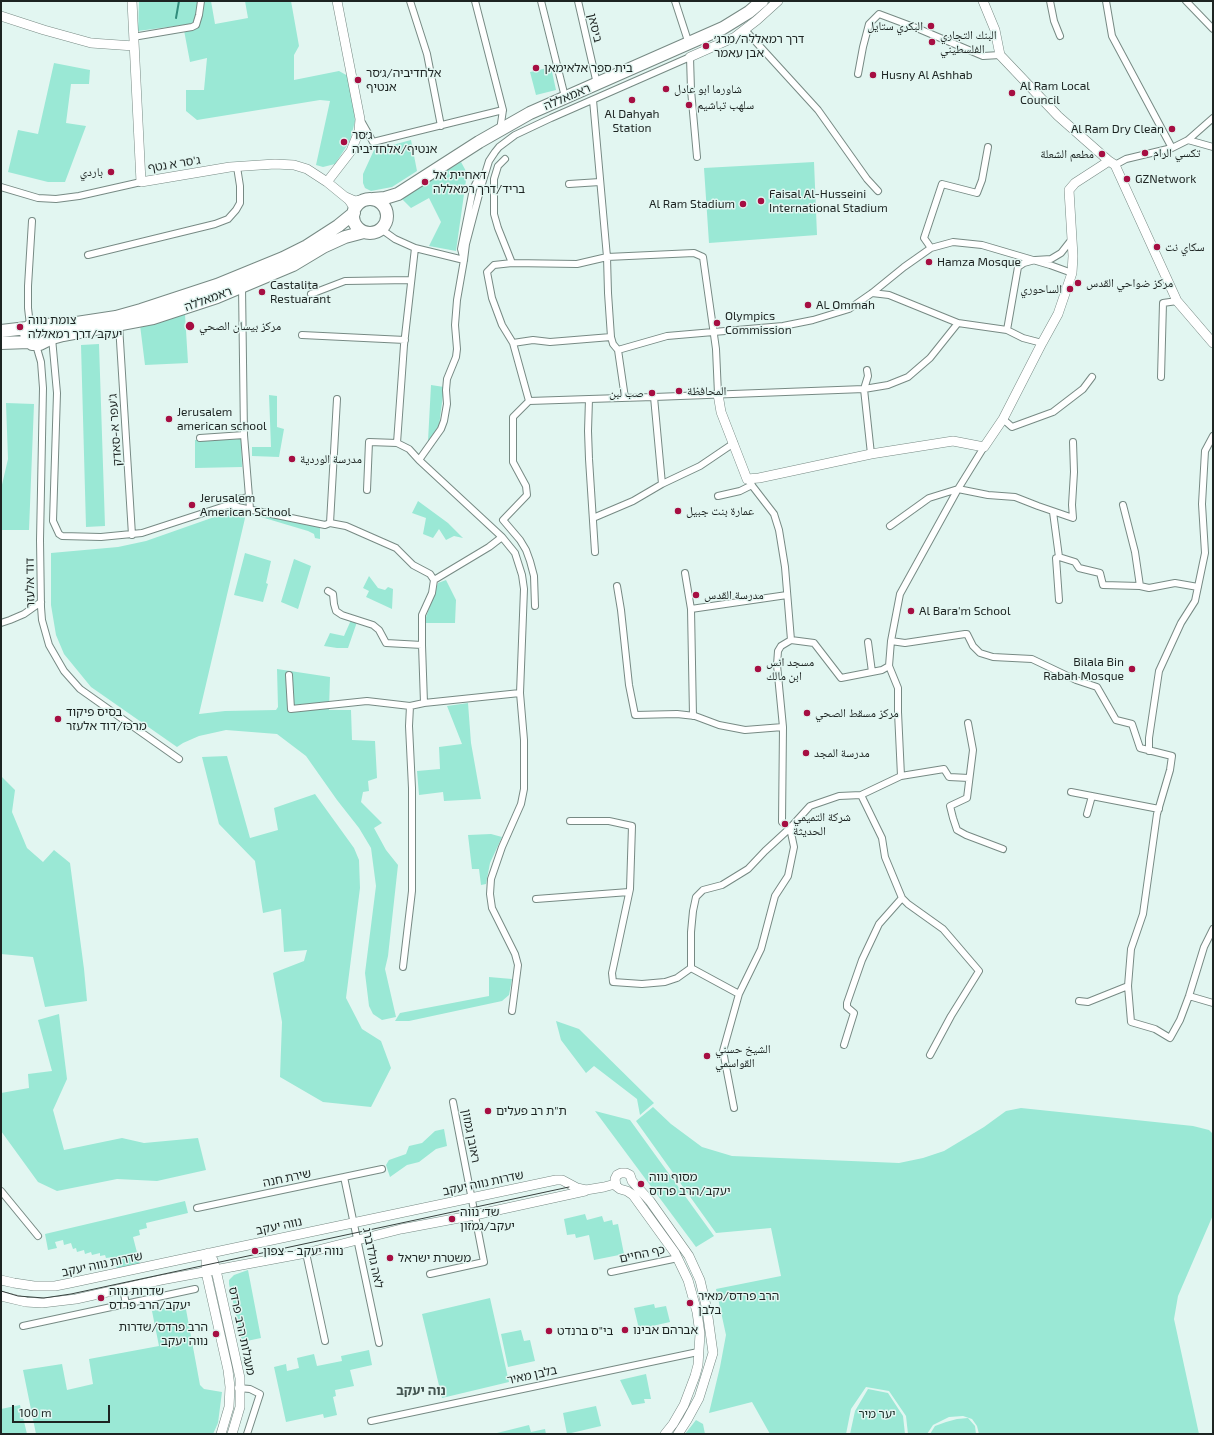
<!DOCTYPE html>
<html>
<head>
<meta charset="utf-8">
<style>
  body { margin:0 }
  #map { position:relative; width:1214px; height:1435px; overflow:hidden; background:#e2f6f1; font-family:"Exo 2",sans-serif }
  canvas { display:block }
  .frame { position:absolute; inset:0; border:2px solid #1d2422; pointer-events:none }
  .scale { position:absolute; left:12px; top:1405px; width:98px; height:18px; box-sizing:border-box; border:2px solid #1d2422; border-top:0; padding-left:5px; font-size:12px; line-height:14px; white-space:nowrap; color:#1d2422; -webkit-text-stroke:3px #e2f6f1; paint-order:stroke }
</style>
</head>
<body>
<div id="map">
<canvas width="1214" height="1435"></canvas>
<div class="frame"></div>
<div class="scale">100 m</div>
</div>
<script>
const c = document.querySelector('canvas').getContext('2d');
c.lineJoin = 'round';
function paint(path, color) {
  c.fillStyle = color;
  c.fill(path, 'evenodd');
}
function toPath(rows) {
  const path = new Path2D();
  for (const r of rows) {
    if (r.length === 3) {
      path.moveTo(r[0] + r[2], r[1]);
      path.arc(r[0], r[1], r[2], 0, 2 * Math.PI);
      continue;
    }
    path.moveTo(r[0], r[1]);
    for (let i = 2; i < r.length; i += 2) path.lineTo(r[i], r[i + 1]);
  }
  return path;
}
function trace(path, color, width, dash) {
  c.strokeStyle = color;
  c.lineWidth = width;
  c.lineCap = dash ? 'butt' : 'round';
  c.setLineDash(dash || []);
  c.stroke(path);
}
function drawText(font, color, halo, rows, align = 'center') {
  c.font = font + ' "Exo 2","Noto Naskh Arabic","Noto Sans Hebrew",sans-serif';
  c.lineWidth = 3;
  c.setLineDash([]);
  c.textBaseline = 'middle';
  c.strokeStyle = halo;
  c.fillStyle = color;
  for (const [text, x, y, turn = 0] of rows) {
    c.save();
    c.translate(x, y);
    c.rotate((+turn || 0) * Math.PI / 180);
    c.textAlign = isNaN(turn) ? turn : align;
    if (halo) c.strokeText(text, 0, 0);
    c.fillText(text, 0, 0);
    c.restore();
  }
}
const green = toPath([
  [139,1,211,1,215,24,248,18,245,1,291,1,299,46,294,55,294,80,339,71,348,76,353,101,355,121,350,141,335,164,323,167,316,165,330,101,320,100,197,120,186,111,186,90,204,90,207,58,190,62,183,25,138,31],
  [54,63,90,70,89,84,71,84,66,123,86,126,65,182,48,182,8,172,18,130,38,134],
  [551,67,556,90,536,95,530,72],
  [411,140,417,171,392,187,371,191,365,188,363,183,363,174,374,150],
  [461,162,467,173,456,251,429,246,441,222,429,198,411,208,401,198],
  [814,162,817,235,709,243,704,168],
  [185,314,188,363,145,365,140,325],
  [99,344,105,526,86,527,81,345],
  [431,385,444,387,439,426,428,441],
  [269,395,277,396,277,427,284,429,279,457,252,456,252,447,271,447],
  [6,403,34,404,29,530,1,530,1,489,8,459],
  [241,439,242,467,195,468,195,440],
  [418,501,448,523,463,538,454,536,446,540,439,529,433,538,423,534,426,518,412,513],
  [254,511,320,527,320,539,315,538,314,534,308,531,251,514],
  [237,512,246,514,199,714,225,711,276,710,278,707,277,669,330,677,329,710,351,710,352,740,375,741,377,778,368,781,369,791,363,792,361,802,382,823,374,828,386,850,398,865,388,956,385,969,396,1017,382,1020,373,1014,369,1006,365,973,376,886,371,848,359,828,337,800,306,756,277,734,226,730,199,736,183,743,177,747,91,687,64,654,56,635,51,605,51,553,118,547,146,541,220,515],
  [245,553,271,561,266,583,268,584,263,602,234,595],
  [294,559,311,566,298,609,281,602],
  [369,576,378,588,385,590,388,587,393,589,392,609,366,597,369,591,363,588],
  [446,580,456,600,455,623,424,623,438,583],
  [351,620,357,622,348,648,337,648,324,646,330,633,344,636],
  [468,703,471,743,481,799,444,801,443,792,419,795,417,771,440,769,439,747,462,744,447,706],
  [227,756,250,838,278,830,274,808,315,794,354,848,359,860,360,888,346,998,362,1029,381,1041,391,1068,371,1107,323,1102,280,1077,282,1022,273,973,304,961,307,950,284,952,281,909,263,913,255,861,219,824,202,757],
  [1,776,15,790,12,812,27,848,43,862,54,850,70,863,84,969,87,1001,45,1007,33,957,1,954],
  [491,834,502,837,490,863,486,884,481,885,479,869,472,869,468,835],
  [489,977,512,979,509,995,502,1001,409,1021,395,1021,400,1013,489,996],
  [59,1014,67,1079,53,1110,64,1150,122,1138,144,1143,198,1138,206,1170,157,1181,117,1179,57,1191,38,1182,1,1131,1,1093,29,1088,28,1074,52,1071,38,1020],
  [556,1021,579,1029,654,1103,640,1115,637,1099,594,1066,586,1073,561,1040],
  [653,1107,671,1124,702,1147,732,1156,899,1163,923,1158,944,1151,984,1127,1006,1111,1021,1108,1193,1126,1209,1130,1213,1134,1213,1215,1178,1296,1174,1319,1199,1434,979,1434,977,1426,972,1419,963,1416,949,1417,933,1425,927,1434,908,1434,906,1416,889,1391,866,1387,851,1409,846,1434,770,1434,752,1402,709,1413,720,1367,726,1335,716,1289,781,1276,771,1228,716,1233,636,1121],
  [595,1111,630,1120,714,1236,696,1247],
  [444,1129,447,1146,436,1149,419,1162,407,1165,390,1177,386,1165,389,1160,406,1154,409,1146,422,1143,435,1131],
  [185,1201,188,1213,146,1223,147,1228,139,1230,140,1235,133,1237,140,1264,117,1269,114,1257,106,1258,105,1255,100,1256,100,1253,92,1255,91,1252,85,1254,84,1250,77,1252,76,1248,73,1249,71,1243,64,1245,63,1240,55,1242,57,1248,48,1250,45,1234],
  [585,1214,587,1220,602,1216,604,1222,612,1220,613,1225,618,1224,624,1254,594,1260,589,1235,576,1238,575,1234,567,1235,564,1219],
  [248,1270,261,1338,242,1342,229,1284,229,1280,234,1275],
  [490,1298,509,1382,442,1398,422,1314],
  [185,1304,200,1385,204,1389,222,1392,218,1423,213,1434,36,1434,23,1370,62,1364,67,1390,93,1384,89,1359,159,1346,152,1311],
  [654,1304,655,1308,666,1306,670,1322,639,1329,634,1308],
  [521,1330,524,1341,530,1340,535,1361,508,1367,501,1334],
  [369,1350,372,1365,350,1370,354,1386,335,1390,336,1396,333,1397,337,1415,324,1418,323,1414,286,1422,274,1367,286,1364,287,1371,299,1368,297,1358,314,1354,317,1366,342,1361,341,1356],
  [646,1374,651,1399,644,1399,645,1403,632,1405,620,1380],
  [868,1389,888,1393,903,1416,905,1434,850,1434,855,1411],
  [20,1405,27,1434,1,1434,1,1409],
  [596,1406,601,1426,567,1434,563,1413],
  [968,1418,975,1426,976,1434,930,1434,935,1426,946,1422,957,1419],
  [696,1420,703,1424,705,1434,685,1434],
  [529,1425,531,1432,545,1429,546,1434,493,1434]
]);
const stream = toPath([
  [176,18,179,1]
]);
const street = toPath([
  [410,1,427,54,441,126],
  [475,1,503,110,500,130],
  [541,1,565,97],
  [578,1,597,84],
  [675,1,689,44],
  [1050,1,1054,21,1060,36],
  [1106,1,1112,36,1172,148],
  [1186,1,1213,29],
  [745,30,818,110,867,179,878,191],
  [133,37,192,27,196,25,199,15,201,1],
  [858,74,863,47,869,24,879,14,919,29,983,56,1000,55],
  [593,100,607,257,608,293,611,337,613,344,618,350,625,398],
  [360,119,373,142,503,110],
  [1188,140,1213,147],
  [505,159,498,166,494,179,494,214,498,228,512,263],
  [1115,165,1126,159,1172,148,1188,140,1213,118],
  [569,184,600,182],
  [1,187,38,198,56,199,79,196,141,182],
  [481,187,489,161,495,152,499,147,515,135,551,118,690,57,691,90,697,157],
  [381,229,395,239,415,248,464,260],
  [415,248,404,345,397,443,409,449,419,460],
  [931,248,924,238,942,184,977,193,982,180,988,147],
  [88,255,215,224,228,219,236,210,240,203,240,186,237,167],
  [464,260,461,249,473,189,477,181,481,183,481,187,466,244,464,260,457,300,455,325,457,349,456,357,447,379,446,390,447,404,444,421,441,429,419,460,502,537,515,553,522,575,524,589,520,693,524,740,524,789,521,804,502,847,491,879,490,894,492,908,515,954,518,965,512,1011],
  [242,286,244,435,250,509],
  [872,293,889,295,958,323,1007,330,1023,338,1042,343],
  [311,294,345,281,411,280],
  [30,325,28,308,28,286,32,221],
  [119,325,132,535],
  [1007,330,1018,267,1024,263,1035,260,1051,259,1061,253,1072,239],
  [302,335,405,340],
  [52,338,57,393,53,521,59,534,62,536,101,537,142,533,228,505,239,499,249,497],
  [513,343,533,340,550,342,611,337],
  [36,345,41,362,43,388,40,540,41,607,42,620,49,645,64,671,80,689,179,759],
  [618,350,667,336,783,326,813,320,849,309,872,293,904,267,931,248,953,242,982,245,1050,265,1072,273],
  [867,370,868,376,864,389,871,454],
  [1161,377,1163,303,1177,301],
  [654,397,864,389,888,385,908,377,930,358,958,323],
  [589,399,654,397,662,484,633,501,593,518],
  [529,401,513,343,502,325,492,298,487,272,494,265,512,263,577,264,607,257,694,253,703,257,716,349,718,394],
  [1003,419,1012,427,1053,412,1083,389,1092,377],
  [200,438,244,435],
  [662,484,700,466,734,443],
  [367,490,369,442,397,443],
  [718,496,740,491,752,485],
  [228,505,325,525,330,523,346,526,396,548,413,565,430,574,434,580],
  [1123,505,1135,552,1140,586,1149,588,1175,583,1198,587],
  [1053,512,1059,557,1056,558,1059,600],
  [330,523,337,399],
  [890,526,929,498,958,489,988,495,1015,497,1038,506,1073,518,1072,505,1074,472,1073,442],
  [1059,557,1075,562,1079,568,1100,573,1103,585,1140,586],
  [685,573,691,609,693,716],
  [617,586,621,610,629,685,635,715,677,714,695,716,719,725,745,730,783,727],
  [328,591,333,594,334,604,336,611,342,615,373,625,379,630,386,643,422,645],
  [535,606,534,576,530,561,526,550,520,540,503,520,527,495,526,486,513,462,513,417,529,401,589,399,588,431,589,459,595,552],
  [691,609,787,595],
  [1,623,10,620,24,614,41,602],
  [791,640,814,643,841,678,882,670,889,666],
  [891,641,905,643,965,634,967,634,973,646,980,653,993,657,1032,659,1076,680,1097,687,1116,720,1132,724,1140,748,1172,756,1170,770,1157,814,1143,914,1131,949,1128,986,1131,1022,1155,1029,1170,1038,1180,1020,1189,996,1204,947,1213,929],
  [868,642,872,672],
  [289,675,291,709,367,701,410,706],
  [424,703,520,693],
  [968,723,973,750,967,798,950,806,953,818,957,830,966,835,1003,849],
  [1149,751,1149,738,1159,671,1181,623,1195,601,1205,553,1202,504,1205,451,1213,436],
  [901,776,898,712,898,688,889,666,891,641,900,594,958,489,984,447],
  [1071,792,1159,809],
  [861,795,882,838,885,857,902,898,908,904,943,929,979,971,951,1016,930,1055],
  [1087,814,1092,796],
  [570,821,609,821,632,826,630,889,612,973,613,982,642,984,665,982,677,978,691,968],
  [536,899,629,892],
  [403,967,412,891,412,788,409,726,410,706,424,703,422,645,422,615,432,593,434,580,489,547,502,537],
  [739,994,691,968,691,932,693,911,696,897,703,890,722,885,748,869,765,851,790,828,810,806,839,796,861,795,901,776,944,769,949,777,969,778],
  [1189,996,1213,1003],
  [1079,1001,1088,1002,1128,986],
  [844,1045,854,1013,847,1007,847,1003,862,960,879,924,902,898],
  [734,1108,723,1051,739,994,761,949,775,896,788,876,794,847,790,828,782,822,783,727,777,665,778,651,781,646,791,640,785,567,779,530,774,514,747,479],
  [344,1177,379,1343],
  [1,1191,38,1236],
  [197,1208,382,1169],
  [306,1253,325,1341],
  [611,1272,678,1258],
  [430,1274,484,1262,453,1102],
  [123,1289,126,1304],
  [23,1326,195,1289],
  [238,1388,250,1389,260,1394,247,1434],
  [371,1421,698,1352]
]);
const secondary = toPath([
  [132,1,141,182,230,167,275,164,294,165,307,169,327,182,349,200,355,209],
  [983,1,995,30,1000,55,1058,116,1109,161,1115,165,1177,301,1213,343],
  [1,16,44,30,91,43,134,46],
  [690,57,735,37,757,20,778,1],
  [327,182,351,151,359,131,360,119,337,1],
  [346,197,355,201,367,199],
  [718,394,721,412,747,479,759,478,871,454,953,441,984,447,1003,419,1042,343,1058,314,1072,273,1073,256,1069,190,1075,183,1109,161],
  [208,1253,213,1260,216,1270,240,1378,240,1407,232,1434],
  [208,1253,206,1261,206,1272,228,1370,230,1387,229,1407,221,1434],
  [1,1280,14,1283,34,1286,55,1286,70,1283,220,1251,556,1180,562,1180,577,1188,586,1190,604,1187,615,1184],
  [1,1296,26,1302,42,1303,76,1299,161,1280,306,1253,401,1229,475,1215,585,1191],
  [665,1434,673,1424,684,1405,695,1376,698,1365,700,1334,697,1312,688,1280,675,1253,633,1195,627,1191,620,1189,616,1186,615,1179,617,1175,621,1173,626,1173,630,1175,632,1181,650,1201,689,1256,700,1280,707,1310,713,1353,699,1398,687,1420,678,1434]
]);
const highway = toPath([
  [373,199,385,198,398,194,479,142,530,113,723,28,749,12,762,1],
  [370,216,17],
  [354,213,338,226,307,246,283,258,217,285,141,310,116,317,70,324,56,325,33,324,27,328,26,332,27,339,32,344,40,344,52,338,63,335,153,318,217,297,293,265,323,247,345,237,364,232],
  [1,331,27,328],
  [1,343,29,342]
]);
const tram = toPath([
  [1,1291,18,1296,44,1298,71,1294,569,1187]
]);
const markers = [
  [931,26,4,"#a60e42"],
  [932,42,4,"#a60e42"],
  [706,46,4,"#a60e42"],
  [536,68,4,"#a60e42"],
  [873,75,4,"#a60e42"],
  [358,80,4,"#a60e42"],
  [666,89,4,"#a60e42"],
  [1012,93,4,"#a60e42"],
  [632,100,4,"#a60e42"],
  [689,105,4,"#a60e42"],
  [1172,129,4,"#a60e42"],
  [344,142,4,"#a60e42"],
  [1145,153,4,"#a60e42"],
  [1102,154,4,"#a60e42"],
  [111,172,4,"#a60e42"],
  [1127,179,4,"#a60e42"],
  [425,182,4,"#a60e42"],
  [761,201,4,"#a60e42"],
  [743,204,4,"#a60e42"],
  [1157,247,4,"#a60e42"],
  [929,262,4,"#a60e42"],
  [1078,283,4,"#a60e42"],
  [1070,289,4,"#a60e42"],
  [262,292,4,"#a60e42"],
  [808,305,4,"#a60e42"],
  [717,323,4,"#a60e42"],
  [190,326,5,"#a60e42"],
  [20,327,4,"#a60e42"],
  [679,391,4,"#a60e42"],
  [652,393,4,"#a60e42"],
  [169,419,4,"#a60e42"],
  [292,459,4,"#a60e42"],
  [192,505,4,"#a60e42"],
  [678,511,4,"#a60e42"],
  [696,595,4,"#a60e42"],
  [911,611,4,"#a60e42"],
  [758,669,4,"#a60e42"],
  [1132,669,4,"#a60e42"],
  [807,713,4,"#a60e42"],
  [58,719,4,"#a60e42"],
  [806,753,4,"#a60e42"],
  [785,824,4,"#a60e42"],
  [707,1056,4,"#a60e42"],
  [488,1111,4,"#a60e42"],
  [641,1184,4,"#a60e42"],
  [452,1219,4,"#a60e42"],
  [255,1251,4,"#a60e42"],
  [390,1258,4,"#a60e42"],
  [101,1298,4,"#a60e42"],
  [690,1303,4,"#a60e42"],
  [625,1330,4,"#a60e42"],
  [549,1331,4,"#a60e42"],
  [216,1334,4,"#a60e42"]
];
const poiNames = [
  ["البكري ستايل",923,26,"right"],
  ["البنك التجاري",940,35],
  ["الفلسطيني",940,49],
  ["דרך רמאללה/מרג׳",714,39],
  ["אבן עאמר",714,53],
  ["בית ספר אלאימאן",544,68],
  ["אלחדיביה/ג׳סר",366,73],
  ["אנטיף",366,87],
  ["Husny Al Ashhab",881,75],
  ["Al Ram Local",1020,86],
  ["Council",1020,100],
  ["شاورما ابو عادل",674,89],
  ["سلهب تباشيم",697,105],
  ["Al Dahyah",632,114,"center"],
  ["Station",632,128,"center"],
  ["Al Ram Dry Clean",1164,129,"right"],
  ["ג׳סר",352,135],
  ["אנטיף/אלחדיביה",352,149],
  ["تكسي الرام",1153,153],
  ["مطعم الشعلة",1094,154,"right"],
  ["باردي",103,172,"right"],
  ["דאחיית אל",433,175],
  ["בריד/דרך רמאללה",433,189],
  ["GZNetwork",1135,179],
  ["Faisal Al-Husseini",769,194],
  ["International Stadium",769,208],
  ["Al Ram Stadium",735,204,"right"],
  ["سكاي نت",1165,247],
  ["Hamza Mosque",937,262],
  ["مركز ضواحي القدس",1086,283],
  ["Castalita",270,285],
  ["Restuarant",270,299],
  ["الساحوري",1062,289,"right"],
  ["AL Ommah",816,305],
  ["Olympics",725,316],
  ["Commission",725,330],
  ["צומת נווה",28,320],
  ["יעקב/דרך רמאללה",28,334],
  ["مركز بيسان الصحي",199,326],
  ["المحافظة",687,391],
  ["صب لبن",644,393,"right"],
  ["Jerusalem",177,412],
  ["american school",177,426],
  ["مدرسة الوردية",300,459],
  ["Jerusalem",200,498],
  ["American School",200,512],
  ["عمارة بنت جبيل",686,511],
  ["مدرسة القدس",704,595],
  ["Al Bara'm School",919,611],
  ["مسجد انس",766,662],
  ["ابن مالك",766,676],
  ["Bilala Bin",1124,662,"right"],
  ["Rabah Mosque",1124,676,"right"],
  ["בסיס פיקוד",66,712],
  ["מרכז/דוד אלעזר",66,726],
  ["مركز مسقط الصحي",815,713],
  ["مدرسة المجد",814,753],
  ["شركة التميمي",793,817],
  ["الحديثة",793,831],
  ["الشيخ حسني",715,1049],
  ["القواسمي",715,1063],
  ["ת\"ת רב פעלים",496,1111],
  ["מסוף נווה",649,1177],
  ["יעקב/הרב פרדס",649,1191],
  ["שד׳ נווה",460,1212],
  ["יעקב/גמזון",460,1226],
  ["נווה יעקב – צפון",263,1251],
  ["משטרת ישראל",398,1258],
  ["שדרות נווה",109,1291],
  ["יעקב/הרב פרדס",109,1305],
  ["הרב פרדס/מאיר",698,1296],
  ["בלבן",698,1310],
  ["הרב פרדס/שדרות",208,1327,"right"],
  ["נווה יעקב",208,1341,"right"],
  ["אברהם אבינו",633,1330],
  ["בי\"ס ברנדט",557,1331]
];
const streetNames = [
  ["ביסאן",595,28,77],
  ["ראמאללה",567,97,-23],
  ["ג'סר א נטף",174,164,-9],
  ["ראמאללה",208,299,-20],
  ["ג'עפר א-סאדק",115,430,-94],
  ["דוד אלעזר",30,583,-91],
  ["ראובן גמזון",471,1136,79],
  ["שירת חנה",287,1178,-12],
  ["שדרות נווה יעקב",483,1183,-12],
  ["נווה יעקב",279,1226,-12],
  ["כף החיים",642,1254,-12],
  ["לאה גולדברג",373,1258,78],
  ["שדרות נווה יעקב",102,1264,-12],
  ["מעגלות הרב פרדס",242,1331,78],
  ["בלבן מאיר",532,1375,-12]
];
const parkNames = [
  ["יער מיר",877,1414]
];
const neighbourhoodNames = [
  ["נוה יעקב",421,1391]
];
paint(green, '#9ae8d5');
trace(stream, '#318d7c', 2);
trace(street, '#778a84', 8);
trace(secondary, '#778a84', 10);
trace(highway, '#778a84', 14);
trace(street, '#fff', 6);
trace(secondary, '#fff', 9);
trace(highway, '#fff', 12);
trace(tram, '#38413e', 1);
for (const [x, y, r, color] of markers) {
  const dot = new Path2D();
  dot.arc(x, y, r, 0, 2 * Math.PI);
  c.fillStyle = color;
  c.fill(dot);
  trace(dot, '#e2f6f1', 1.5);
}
drawText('12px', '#1d2422', '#e2f6f1', poiNames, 'left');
drawText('12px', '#1d2422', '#e2f6f1', streetNames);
drawText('12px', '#1a2f2a', '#e2f6f1', parkNames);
drawText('bold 13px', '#445551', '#e2f6f1', neighbourhoodNames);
</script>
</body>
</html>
